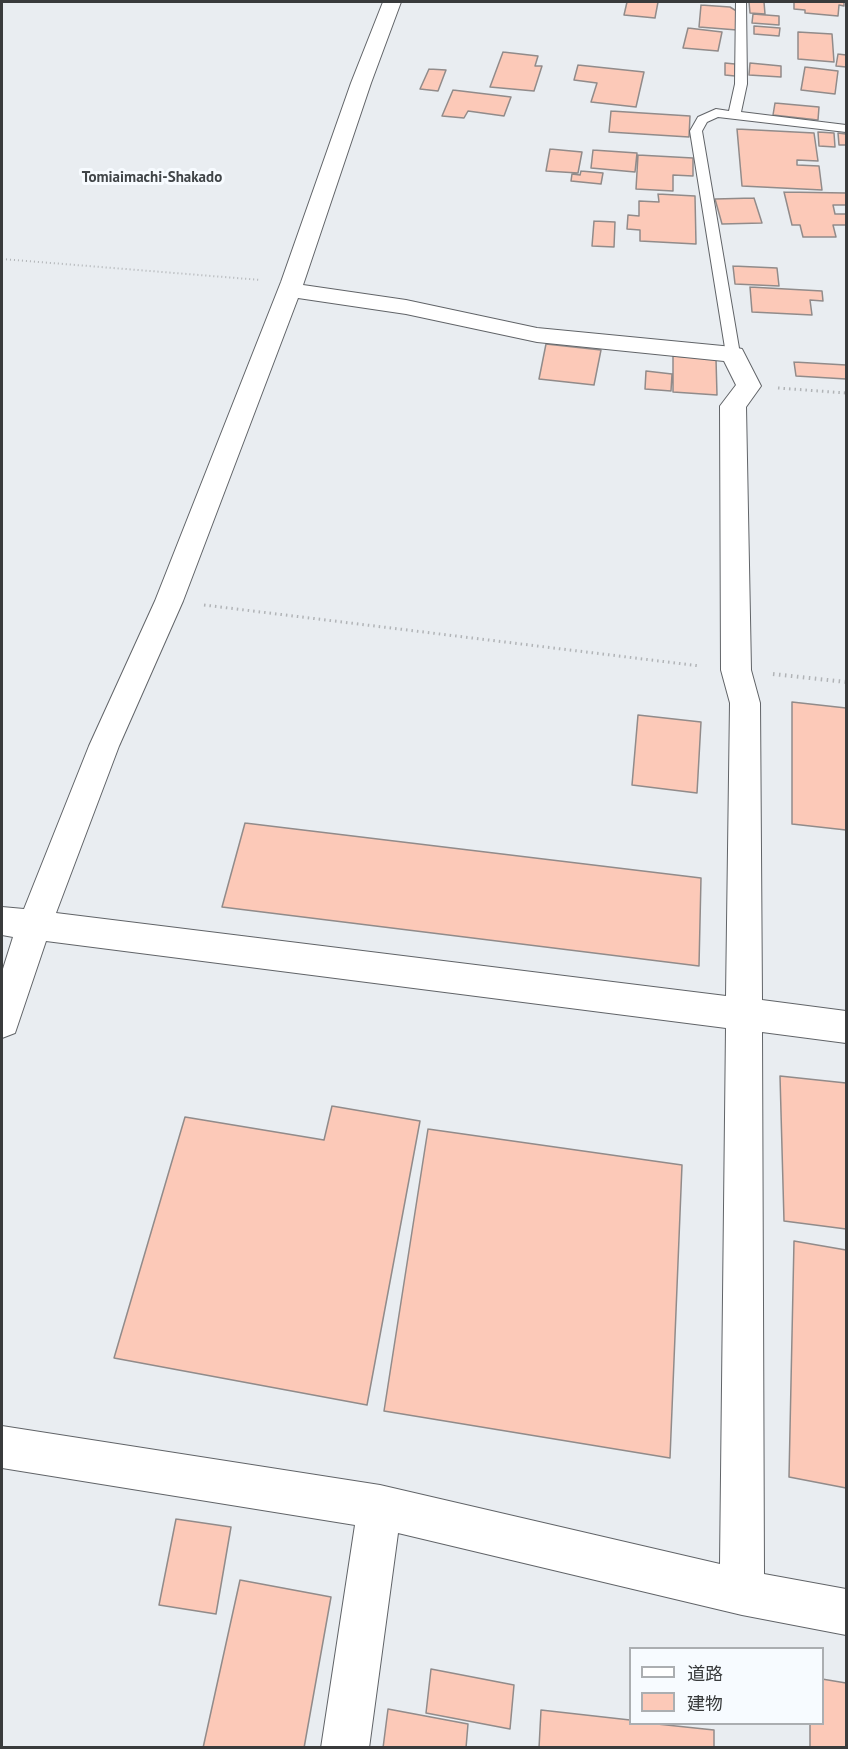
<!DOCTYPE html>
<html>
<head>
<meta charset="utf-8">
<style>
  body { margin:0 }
  #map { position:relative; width:848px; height:1749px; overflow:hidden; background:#e9edf1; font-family:"PT Sans","Noto Sans JP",sans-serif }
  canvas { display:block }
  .frame { position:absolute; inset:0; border:3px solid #393b3c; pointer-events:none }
  .legend { position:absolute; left:629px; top:1647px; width:195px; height:78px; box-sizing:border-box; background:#f7fbff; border:2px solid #abaeb1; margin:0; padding:8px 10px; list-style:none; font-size:18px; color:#393b3c }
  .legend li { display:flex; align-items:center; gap:12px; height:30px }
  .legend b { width:30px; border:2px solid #abaeb1 }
</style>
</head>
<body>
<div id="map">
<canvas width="848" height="1749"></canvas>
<div class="frame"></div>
<ul class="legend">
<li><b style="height:8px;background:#fff"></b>道路</li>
<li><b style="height:16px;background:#fcc9b8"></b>建物</li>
</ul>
</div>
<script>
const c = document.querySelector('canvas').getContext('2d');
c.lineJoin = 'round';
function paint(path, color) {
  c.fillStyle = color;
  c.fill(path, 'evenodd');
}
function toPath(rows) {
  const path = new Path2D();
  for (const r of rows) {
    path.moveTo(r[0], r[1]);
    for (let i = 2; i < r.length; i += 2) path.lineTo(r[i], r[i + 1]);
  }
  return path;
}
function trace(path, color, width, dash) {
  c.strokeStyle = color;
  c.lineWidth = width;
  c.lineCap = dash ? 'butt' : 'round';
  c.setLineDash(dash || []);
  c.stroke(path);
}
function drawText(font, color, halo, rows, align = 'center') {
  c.font = font + ' "PT Sans",sans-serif';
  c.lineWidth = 6;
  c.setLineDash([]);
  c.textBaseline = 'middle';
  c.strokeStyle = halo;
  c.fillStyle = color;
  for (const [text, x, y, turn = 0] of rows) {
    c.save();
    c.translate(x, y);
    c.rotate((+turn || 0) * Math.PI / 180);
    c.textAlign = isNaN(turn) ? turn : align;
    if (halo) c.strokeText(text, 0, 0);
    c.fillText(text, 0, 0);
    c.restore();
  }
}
const building = toPath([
  [627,2,658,2,655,18,624,15,627,2],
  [749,2,764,2,765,14,750,13,749,2],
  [794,2,844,2,844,6,839,5,838,16,805,13,805,10,794,9,794,2],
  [701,5,730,7,738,12,737,30,699,27,701,5],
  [753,14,779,16,779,25,752,23,753,14],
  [754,26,780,28,779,36,754,34,754,26],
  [688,28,722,32,718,51,683,48,688,28],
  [798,32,832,34,834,62,798,59,798,32],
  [503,52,538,56,535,66,542,66,534,91,490,87,503,52],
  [838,54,846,55,846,67,836,66,838,54],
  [725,63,735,64,735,76,725,75,725,63],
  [750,63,781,66,781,77,749,75,750,63],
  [578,65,644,72,636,107,591,102,597,83,574,80,578,65],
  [805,67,838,71,835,94,801,90,805,67],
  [429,69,446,70,438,91,420,89,429,69],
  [453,90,511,97,504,116,468,111,464,118,442,116,453,90],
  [775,103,819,107,818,120,773,115,775,103],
  [611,111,690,116,689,137,609,132,611,111],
  [737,129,814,133,818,161,797,160,797,165,819,166,822,190,742,186,737,129],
  [818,132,834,133,835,147,819,146,818,132],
  [838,133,846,134,846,145,839,145,838,133],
  [550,149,582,152,578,173,546,171,550,149],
  [593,150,637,153,635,172,591,168,593,150],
  [638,155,693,158,693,176,673,175,673,191,636,189,638,155],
  [581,171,603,173,601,184,571,181,572,174,580,175,581,171],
  [784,192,846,193,846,205,833,205,835,214,846,214,846,225,833,225,836,237,803,237,800,225,792,225,784,192],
  [658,194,695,196,696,244,640,241,640,230,627,229,628,215,639,216,639,201,659,202,658,194],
  [754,198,762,223,722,224,715,199,754,198],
  [594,221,615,222,614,247,592,246,594,221],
  [733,266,777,268,779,286,735,284,733,266],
  [750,287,822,291,823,301,810,300,812,315,752,312,750,287],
  [546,344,601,350,594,385,539,379,546,344],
  [673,356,716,359,717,395,673,392,673,356],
  [794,362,846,365,846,379,796,376,794,362],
  [646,371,672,374,671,391,645,389,646,371],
  [792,702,846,708,846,830,792,824,792,702],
  [638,715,701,722,697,793,632,785,638,715],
  [245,823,701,878,699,966,222,907,245,823],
  [780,1076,846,1083,846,1229,784,1221,780,1076],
  [332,1106,420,1121,367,1405,114,1358,185,1117,324,1140,332,1106],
  [428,1129,682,1165,670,1458,384,1411,428,1129],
  [794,1241,846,1250,846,1488,789,1477,794,1241],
  [176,1519,231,1527,216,1614,159,1605,176,1519],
  [240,1580,331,1597,304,1748,203,1748,240,1580],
  [431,1669,514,1685,510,1729,426,1713,431,1669],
  [822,1679,846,1683,846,1748,810,1748,810,1724,822,1724,822,1679],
  [388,1709,468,1724,466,1748,383,1748,388,1709],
  [541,1710,630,1720,630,1724,657,1724,714,1730,714,1748,539,1748,541,1710]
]);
const pathFar2 = toPath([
  [2,259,261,280]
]);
const pathFar1 = toPath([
  [778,388,846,393],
  [204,605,700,666]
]);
const path = toPath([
  [773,674,846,682]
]);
const service = toPath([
  [736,2,746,2,747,84,741,112,846,125,846,132,718,117,707,122,702,131,740,354,733,358,726,354,690,131,698,117,716,109,729,111,735,84,736,2]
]);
const minor = toPath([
  [383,2,401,2,371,83,303,285,406,300,537,328,733,347,742,349,761,386,746,407,751,670,760,703,762,1000,846,1011,846,1043,762,1032,764,1574,846,1589,846,1635,742,1615,398,1533,369,1748,321,1748,355,1525,2,1468,2,1426,380,1485,720,1564,726,1028,46,941,15,1033,2,1038,2,972,13,937,2,935,2,907,24,909,89,746,155,601,281,282,351,83,383,2],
  [298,298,406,314,537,342,724,361,736,385,720,406,721,670,730,703,726,996,56,913,119,746,183,601,298,298]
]);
const farQuarternames = [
  ["Tomiaimachi-Shakado",152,178]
];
paint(building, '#fcc9b8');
trace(building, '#918b8a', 1.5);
trace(service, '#616468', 2);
trace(minor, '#616468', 2);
trace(pathFar2, '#b1b4b7', 2, [1, 3]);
trace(pathFar1, '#b1b4b7', 3, [1.5, 4]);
trace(path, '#b1b4b7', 4, [1.5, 4.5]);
paint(service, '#fff');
paint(minor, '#fff');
drawText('bold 15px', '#414548', '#f7fbff', farQuarternames);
</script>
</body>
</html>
